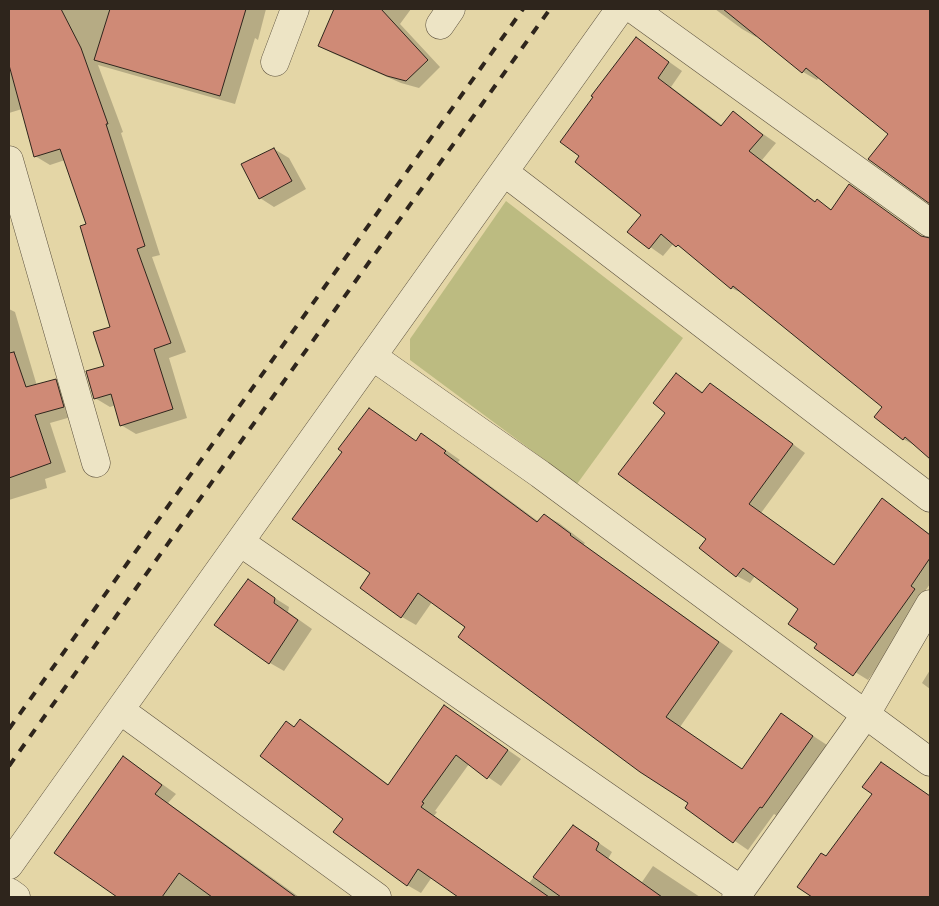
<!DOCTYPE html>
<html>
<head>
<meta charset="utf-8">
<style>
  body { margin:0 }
  #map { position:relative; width:939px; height:906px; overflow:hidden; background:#e4d6a6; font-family:"IM FELL English",serif }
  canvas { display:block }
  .frame { position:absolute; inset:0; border:10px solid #2e251c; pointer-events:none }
</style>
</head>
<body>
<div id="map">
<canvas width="939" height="906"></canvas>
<div class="frame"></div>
</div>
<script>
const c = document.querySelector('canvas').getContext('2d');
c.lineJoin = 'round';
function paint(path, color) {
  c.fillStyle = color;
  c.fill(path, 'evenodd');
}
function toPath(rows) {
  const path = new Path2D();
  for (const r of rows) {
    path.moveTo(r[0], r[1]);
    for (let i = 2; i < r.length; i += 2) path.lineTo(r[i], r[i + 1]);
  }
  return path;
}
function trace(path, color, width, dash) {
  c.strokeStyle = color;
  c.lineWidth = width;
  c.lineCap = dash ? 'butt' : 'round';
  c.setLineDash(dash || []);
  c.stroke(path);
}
const green = toPath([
  [506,201,683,338,577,484,410,360,410,339]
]);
const shadow = toPath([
  [11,9,266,9,258,40,255,38,235,104,98,65,123,132,121,133,160,255,152,257,186,352,169,358,187,418,136,434,121,425,116,405,110,407,95,398,106,367,111,327,88,225,65,160,50,165,35,156,22,109,9,113,9,32,17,29],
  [335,9,411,9,400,24,440,67,419,88,401,83,332,53,319,46],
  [715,9,930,9,930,202,870,159,890,134,819,77,817,80,803,72,757,35,756,37,742,29],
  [637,39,682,71,671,87,723,126,733,113,776,143,762,160,816,202,832,210,850,186,930,242,919,256,930,264,930,457,918,447,903,439,884,407,746,295,731,288,691,254,674,243,663,256,629,232,642,215],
  [274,149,289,158,306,189,274,207,260,198],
  [9,309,15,312,37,386,56,381,71,390,78,415,50,423,66,472,45,479,47,488,9,500],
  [676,374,704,393,723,393,805,453,761,513,835,566,883,500,930,534,930,584,923,594,927,597,868,680,855,672,800,609,755,576,750,583,737,576,708,539,667,412],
  [370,410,417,442,421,435,436,443,460,460,458,462,539,522,544,515,559,523,585,543,583,545,733,651,680,727,743,770,781,715,827,745,777,816,774,814,748,850,687,808,690,803,432,602,416,625,402,617,372,573,344,451],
  [248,581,289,607,288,612,312,629,284,671,270,663],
  [930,670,930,689,922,683],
  [444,706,521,759,501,786,469,764,435,811,437,812,434,816,529,883,574,826,612,852,608,859,642,882,653,866,700,897,460,897,432,877,421,893,407,885,345,819,295,728,300,720,313,728,389,785],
  [124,757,176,794,168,803,299,897,119,897,56,853],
  [895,772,930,796,930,897,814,897,799,886,826,858]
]);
const building = toPath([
  [9,9,61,9,81,48,108,124,106,124,145,246,137,249,171,343,154,349,173,409,120,426,111,394,94,399,86,371,104,366,93,332,110,327,80,226,86,224,60,149,34,157,9,65,9,9],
  [110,9,246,9,220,96,94,60,110,9],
  [334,9,381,9,428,60,406,81,387,76,318,46,334,9],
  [723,9,930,9,930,204,868,159,888,134,806,68,802,73,723,9],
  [636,37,669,62,658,78,721,126,733,111,763,135,749,151,815,202,817,199,831,210,849,184,921,236,930,238,930,459,905,437,903,440,874,417,882,407,733,286,731,289,678,245,676,247,661,234,649,249,627,232,641,215,575,162,579,156,560,142,593,97,591,96,636,37],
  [274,148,292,181,259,199,241,164,274,148],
  [14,352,26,387,56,379,64,407,35,415,51,463,9,478,9,353,14,352],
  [676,373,702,393,710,383,793,444,749,504,834,565,882,498,930,535,930,558,911,586,915,589,853,676,814,648,817,644,788,624,798,609,743,568,736,577,699,548,706,539,618,474,665,413,653,403,676,373],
  [369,408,416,441,421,433,446,451,444,453,537,522,544,514,571,534,570,535,719,642,666,717,742,769,781,713,813,736,762,808,760,807,733,843,685,808,688,803,640,772,458,637,465,627,418,593,401,618,360,588,370,573,292,519,342,452,338,449,369,408],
  [248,579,275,598,274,603,298,620,269,664,214,625,248,579],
  [444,705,508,750,487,779,456,755,422,802,424,803,421,807,549,897,458,897,418,869,407,886,333,832,343,819,260,756,286,721,294,727,300,719,388,785,444,705],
  [123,756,162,785,155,794,296,897,212,897,179,873,162,897,117,897,54,853,123,756],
  [881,762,930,796,930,897,812,897,797,887,821,853,826,856,872,794,862,787,881,762],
  [573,825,599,843,596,850,662,897,561,897,533,877,573,825]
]);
const street = toPath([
  [633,9,930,223],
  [440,25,451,9],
  [275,62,295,9],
  [9,160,96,463],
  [504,172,930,498],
  [372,356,540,474,930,762],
  [240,542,741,890],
  [120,710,377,897],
  [9,865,620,9],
  [9,892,16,897],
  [736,897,866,714,930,604]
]);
const rail = toPath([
  [9,729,523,9],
  [9,766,550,9]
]);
paint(green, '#bcbb81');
paint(shadow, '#0003');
paint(building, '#cf8a76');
trace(building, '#2e251c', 1);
trace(street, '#5c513e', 29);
trace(street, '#ede4c5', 28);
trace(rail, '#2e251c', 4, [9, 9]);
</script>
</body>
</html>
